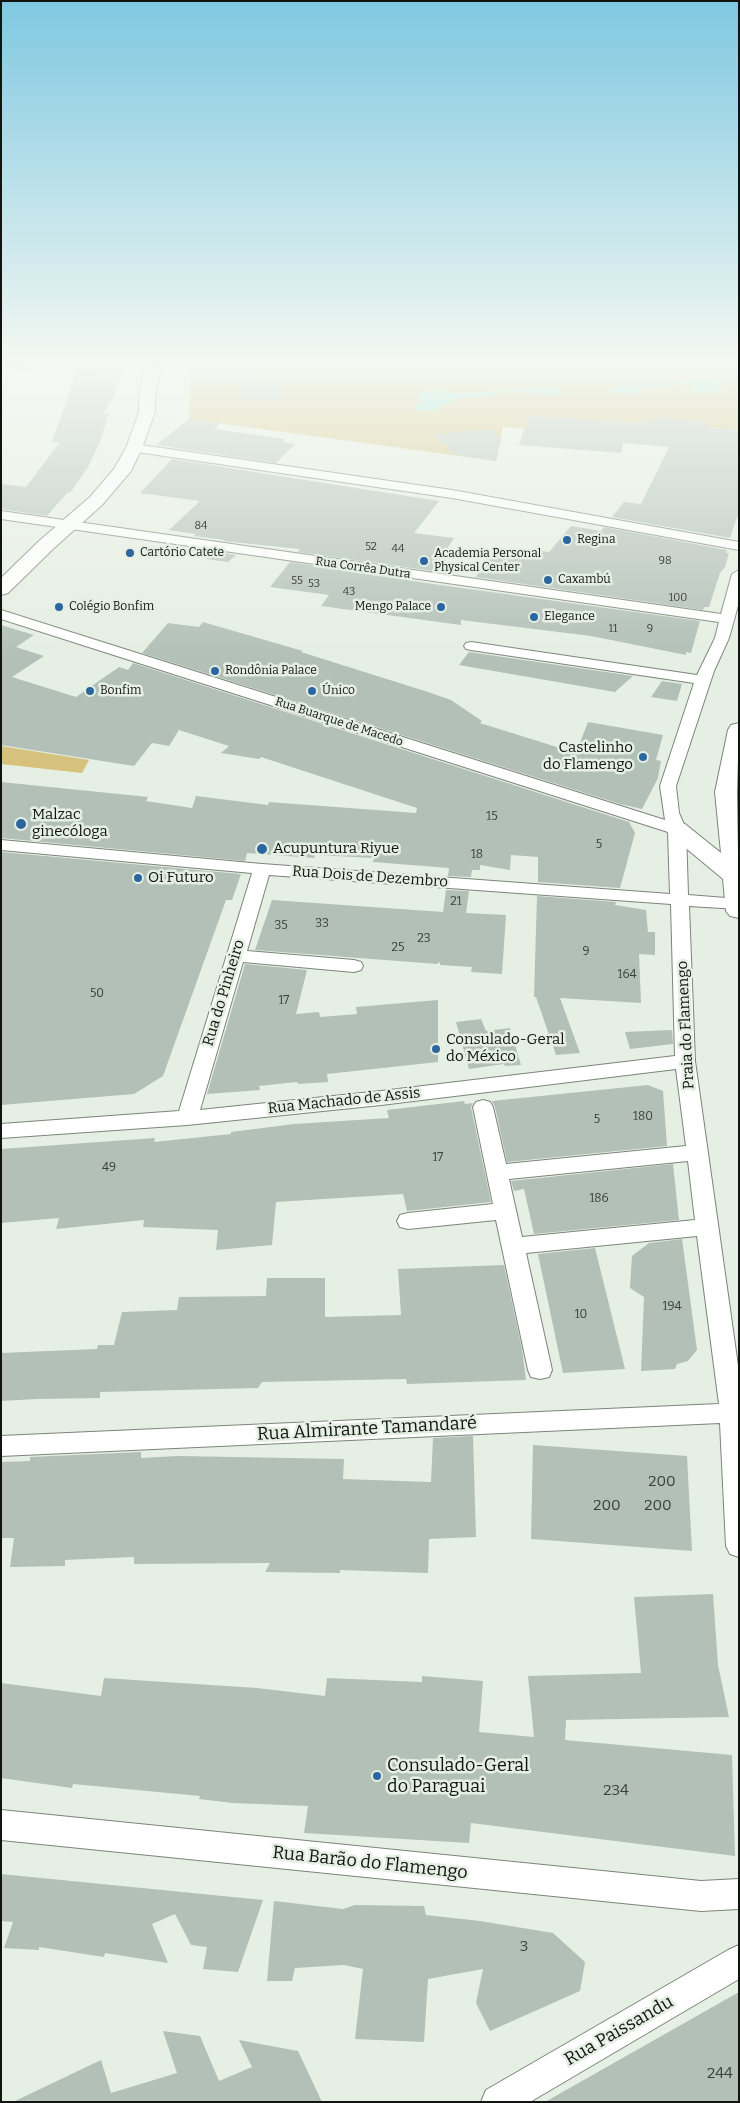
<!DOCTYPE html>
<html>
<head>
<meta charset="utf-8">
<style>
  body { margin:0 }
  #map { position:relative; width:740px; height:2103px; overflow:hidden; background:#e6efe3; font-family:Bitter,serif }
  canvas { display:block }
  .frame { position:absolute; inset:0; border:2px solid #111410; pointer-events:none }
</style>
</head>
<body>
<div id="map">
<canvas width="740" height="2103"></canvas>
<div class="frame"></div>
</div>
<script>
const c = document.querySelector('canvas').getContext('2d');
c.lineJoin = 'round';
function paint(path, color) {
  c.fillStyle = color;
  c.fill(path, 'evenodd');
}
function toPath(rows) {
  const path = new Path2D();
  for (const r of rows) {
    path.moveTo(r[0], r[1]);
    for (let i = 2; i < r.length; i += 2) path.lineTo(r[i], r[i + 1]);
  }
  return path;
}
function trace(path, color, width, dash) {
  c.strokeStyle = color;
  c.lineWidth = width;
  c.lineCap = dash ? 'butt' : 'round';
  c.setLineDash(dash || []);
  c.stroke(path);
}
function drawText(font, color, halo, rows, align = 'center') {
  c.font = font + ' Bitter,serif';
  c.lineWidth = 5;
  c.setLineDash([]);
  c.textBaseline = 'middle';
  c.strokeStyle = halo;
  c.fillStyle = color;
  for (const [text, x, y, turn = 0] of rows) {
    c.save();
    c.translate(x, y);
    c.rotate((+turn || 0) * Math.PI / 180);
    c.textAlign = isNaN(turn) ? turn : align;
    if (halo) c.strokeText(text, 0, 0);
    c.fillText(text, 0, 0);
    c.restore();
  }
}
const green = toPath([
  [193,366,739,366,739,430,619,422,617,436,503,427,496,461,189,419,191,367],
  [1,746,89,760,82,773,1,764]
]);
const water = toPath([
  [710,378,718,381,723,389,712,393,698,393,693,391,695,389,693,387,677,383,647,388,633,394,611,392,610,390,610,388,616,386,652,385,677,380],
  [539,387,552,388,566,394,555,395,511,391,483,397,459,398,435,410,412,410,421,403,422,401,416,396,423,391,436,390,459,394]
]);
const building = toPath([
  [197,366,251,366,251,368,258,368,259,383,280,383,282,399,242,401,240,383,197,385],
  [123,368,114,397,103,414,109,414,105,423,106,423,100,442,88,467,70,493,68,492,47,516,1,509,1,484,26,487,60,442,52,442,76,373,75,370],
  [528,416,643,423,644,420,656,420,656,418,708,422,707,428,739,430,739,511,730,538,612,517,624,502,641,504,669,447,623,443,621,453,519,445],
  [189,419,220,423,214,429,285,439,283,442,295,444,276,463,156,445],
  [489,429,501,439,496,461,456,455,434,435],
  [172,459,439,501,414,533,454,538,433,571,298,552,300,549,223,541,224,540,194,536,196,534,169,530,200,501,140,493],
  [571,526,601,531,604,527,727,550,726,553,729,553,725,567,720,573,709,607,704,607,703,610,476,577,488,554,531,559,536,550,549,552],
  [213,551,236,555,228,562,206,559],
  [290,562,426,583,700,621,691,653,686,652,686,655,591,636,461,620,461,625,321,606,329,595,270,587],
  [203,622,303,651,301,652,428,692,451,700,482,721,480,723,576,753,588,722,663,735,656,760,661,761,658,778,642,809,620,804,142,653,168,623,199,627],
  [1,625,34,635,16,647,44,656,12,677,76,697,119,667,128,670,133,663,629,822,635,833,620,888,538,882,538,857,511,855,510,870,480,865,480,870,472,870,471,877,448,876,449,868,373,862,374,858,315,855,314,858,247,853,245,861,1,838,1,782,148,797,146,801,192,808,196,796,268,805,269,802,416,813,417,808,261,757,259,759,221,753,229,746,179,730,169,746,152,743,134,766,1,745],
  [469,652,633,676,615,692,459,665],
  [662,681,682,684,677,701,651,697],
  [1,852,241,874,232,900,226,900,163,1076,134,1094,1,1105],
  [446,890,469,891,466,913,506,915,502,974,471,972,472,967,440,965,440,962,437,964,255,950,272,900,443,912],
  [537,896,616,902,615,905,646,910,648,932,655,932,655,955,639,954,641,1003,560,998,580,1053,556,1055,536,997,534,997],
  [245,964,307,970,296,1014,319,1012,320,1017,357,1014,356,1007,438,1000,438,1062,327,1074,328,1082,298,1084,297,1082,259,1086,260,1090,207,1094],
  [481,1019,486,1031,510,1028,521,1065,505,1066,504,1064,469,1069,456,1022],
  [672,1030,673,1044,630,1049,625,1032],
  [648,1085,663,1091,667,1146,507,1162,495,1107,492,1101],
  [464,1101,465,1104,473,1103,471,1107,491,1202,407,1211,403,1194,276,1202,272,1245,216,1250,218,1230,143,1227,144,1220,56,1229,59,1218,1,1223,1,1149,155,1138,154,1142,231,1134,231,1132,294,1124,389,1118,387,1110],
  [673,1164,679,1220,534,1234,524,1189,514,1191,511,1181],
  [682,1239,697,1350,688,1361,677,1364,675,1369,641,1371,644,1297,630,1288,632,1256,649,1243],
  [595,1248,625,1369,563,1373,538,1254],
  [504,1265,522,1349,526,1380,407,1384,406,1379,262,1382,258,1388,100,1392,100,1398,37,1399,1,1401,1,1353,97,1349,98,1345,114,1345,122,1312,177,1310,179,1297,266,1296,267,1278,325,1278,325,1317,401,1315,398,1269],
  [473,1436,476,1537,429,1539,428,1573,340,1570,340,1573,265,1572,270,1563,134,1564,134,1557,65,1560,65,1566,10,1567,14,1538,1,1538,1,1462,30,1461,30,1457,141,1452,141,1458,178,1456,344,1459,343,1479,431,1482,433,1438],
  [533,1445,687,1456,692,1551,531,1539],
  [713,1594,718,1665,729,1717,566,1720,565,1740,732,1755,735,1856,471,1823,469,1843,304,1833,308,1806,233,1803,199,1799,200,1796,73,1784,72,1788,1,1778,1,1683,101,1696,104,1678,257,1688,325,1696,327,1678,422,1682,422,1676,483,1681,479,1732,534,1737,528,1676,641,1673,634,1597],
  [1,1874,263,1900,238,1972,203,1969,207,1947,191,1945,175,1914,152,1924,168,1963,105,1953,104,1957,39,1947,39,1950,4,1948,13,1922,1,1921],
  [274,1901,343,1909,355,1905,424,1906,426,1915,480,1921,553,1933,585,1962,580,1991,490,2031,476,2003,483,1969,428,1979,424,2042,355,2039,363,1969,344,1965,295,1968,292,1981,267,1981],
  [739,1992,739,2102,545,2102],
  [163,2031,200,2036,219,2081,252,2067,239,2040,298,2051,322,2102,13,2102,101,2060,111,2093,177,2073]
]);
const street = toPath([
  [1,366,33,366,27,369,1,370,1,366],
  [134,444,452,490,739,542,739,550,452,498,130,451,128,448,130,445,134,444],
  [1,511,721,614,732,574,739,570,739,602,729,638,714,671,676,786,679,813,686,829,688,895,739,899,739,909,689,906,695,1061,739,1373,739,1557,730,1554,726,1546,720,1423,1,1456,1,1436,719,1404,697,1236,526,1253,552,1370,549,1377,540,1379,531,1377,528,1370,496,1220,408,1229,400,1227,397,1221,400,1215,408,1213,493,1204,473,1107,476,1102,483,1100,490,1102,493,1107,506,1164,686,1146,676,1069,381,1105,187,1125,1,1138,1,1124,179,1111,252,873,1,850,1,840,262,864,670,894,668,832,1,619,1,610,665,820,660,786,694,683,471,650,466,649,464,646,466,643,471,642,697,675,715,638,719,622,1,519,1,511],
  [269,875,671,904,675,1056,381,1091,200,1110,243,962,354,972,361,970,363,966,361,962,354,960,247,951,269,875],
  [688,1161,695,1220,522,1237,509,1179,688,1161],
  [1,1810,701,1881,739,1879,739,1909,701,1911,1,1840,1,1810],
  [739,1945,739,1979,530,2102,481,2102,486,2090,728,1950,739,1945]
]);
const secondary = toPath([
  [145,366,161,366,155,397,155,412,142,448,131,471,102,505,53,549,8,593,1,595,1,578,39,541,90,497,114,469,126,448,139,412,139,397,145,366]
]);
const primary = toPath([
  [739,723,737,792,739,918,730,916,726,911,723,879,669,834,665,829,669,824,677,822,685,824,721,853,715,792,728,730,731,725,739,723]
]);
const markers = [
  [567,540,5,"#2c669e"],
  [130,553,5,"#2c669e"],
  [424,561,5,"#2c669e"],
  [548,580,5,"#2c669e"],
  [59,607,5,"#2c669e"],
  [441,607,5,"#2c669e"],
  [534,617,5,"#2c669e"],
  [215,671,5,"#2c669e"],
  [90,691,5,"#2c669e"],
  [312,691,5,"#2c669e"],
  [643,757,5,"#2c669e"],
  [21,824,6,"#2c669e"],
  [262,849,6,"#2c669e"],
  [138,878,5,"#2c669e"],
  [436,1049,5,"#2c669e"],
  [377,1776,5,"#2c669e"]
];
const farNumbernames = [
  ["84",201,526],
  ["52",371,547],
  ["44",398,549],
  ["98",665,561],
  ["55",297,581],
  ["53",314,584],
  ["43",349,592],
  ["100",678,598],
  ["11",613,629],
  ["9",650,629]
];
const farPoinames = [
  ["Regina",577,540],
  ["Cartório Catete",140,553],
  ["Academia Personal",434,554],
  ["Physical Center",434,568],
  ["Caxambú",558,580],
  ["Colégio Bonfim",69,607],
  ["Mengo Palace",431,607,"right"],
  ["Elegance",544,617],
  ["Rondônia Palace",225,671],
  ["Bonfim",100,691],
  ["Único",322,691]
];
const farStreetnames = [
  ["Rua Corrêa Dutra",363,568,8],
  ["Rua Buarque de Macedo",339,722,18]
];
const numberNames = [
  ["15",492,817],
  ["5",599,845],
  ["18",477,855],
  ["21",456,902],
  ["33",322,924],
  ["35",281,926],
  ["23",424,939],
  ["25",398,948],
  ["9",586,952],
  ["164",627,975],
  ["50",97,994],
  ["17",284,1001],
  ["180",643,1117],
  ["5",597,1120],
  ["17",438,1158],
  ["49",109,1168],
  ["186",599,1199],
  ["194",672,1307],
  ["10",581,1315]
];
const poiNames = [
  ["Castelinho",633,748,"right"],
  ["do Flamengo",633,765,"right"],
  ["Malzac",32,815],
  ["ginecóloga",32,832],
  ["Acupuntura Riyue",273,849],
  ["Oi Futuro",148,878],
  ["Consulado-Geral",446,1040],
  ["do México",446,1057]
];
const streetNames = [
  ["Rua Dois de Dezembro",370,877,4],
  ["Rua do Pinheiro",224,993,-73],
  ["Praia do Flamengo",686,1025,-93],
  ["Rua Machado de Assis",344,1101,-6]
];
const nearNumbernames = [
  ["200",662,1482],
  ["200",607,1506],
  ["200",658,1506],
  ["234",616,1791],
  ["3",524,1947],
  ["244",720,2074]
];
const nearStreetnames = [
  ["Rua Almirante Tamandaré",367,1429,-3],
  ["Rua Barão do Flamengo",370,1863,6],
  ["Rua Paissandu",619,2031,-30]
];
const nearPoinames = [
  ["Consulado-Geral",387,1766],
  ["do Paraguai",387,1787]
];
paint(green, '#d6c17d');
paint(water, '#81e5d6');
paint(building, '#b2c0b8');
trace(street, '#7c857a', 2);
trace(secondary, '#7c857a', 2);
trace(primary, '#7c857a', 2);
paint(street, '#fff');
paint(secondary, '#fff');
paint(primary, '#fff');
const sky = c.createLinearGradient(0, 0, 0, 660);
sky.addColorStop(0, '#7fc8e1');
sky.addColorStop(0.55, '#f4f8f2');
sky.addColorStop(1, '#f4f8f200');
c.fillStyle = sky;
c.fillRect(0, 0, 740, 660);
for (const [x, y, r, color] of markers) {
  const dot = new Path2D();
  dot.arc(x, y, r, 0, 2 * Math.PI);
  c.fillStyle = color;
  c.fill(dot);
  trace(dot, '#e6efe3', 2);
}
drawText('11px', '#393f3a', null, farNumbernames);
drawText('12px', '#111410', '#e6efe3', farPoinames, 'left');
drawText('12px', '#111410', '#e6efe3', farStreetnames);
drawText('12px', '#393f3a', null, numberNames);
drawText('15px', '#111410', '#e6efe3', poiNames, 'left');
drawText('15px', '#111410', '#e6efe3', streetNames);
drawText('15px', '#393f3a', null, nearNumbernames);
drawText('18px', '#111410', '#e6efe3', nearStreetnames);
drawText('18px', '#111410', '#e6efe3', nearPoinames, 'left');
</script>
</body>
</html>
